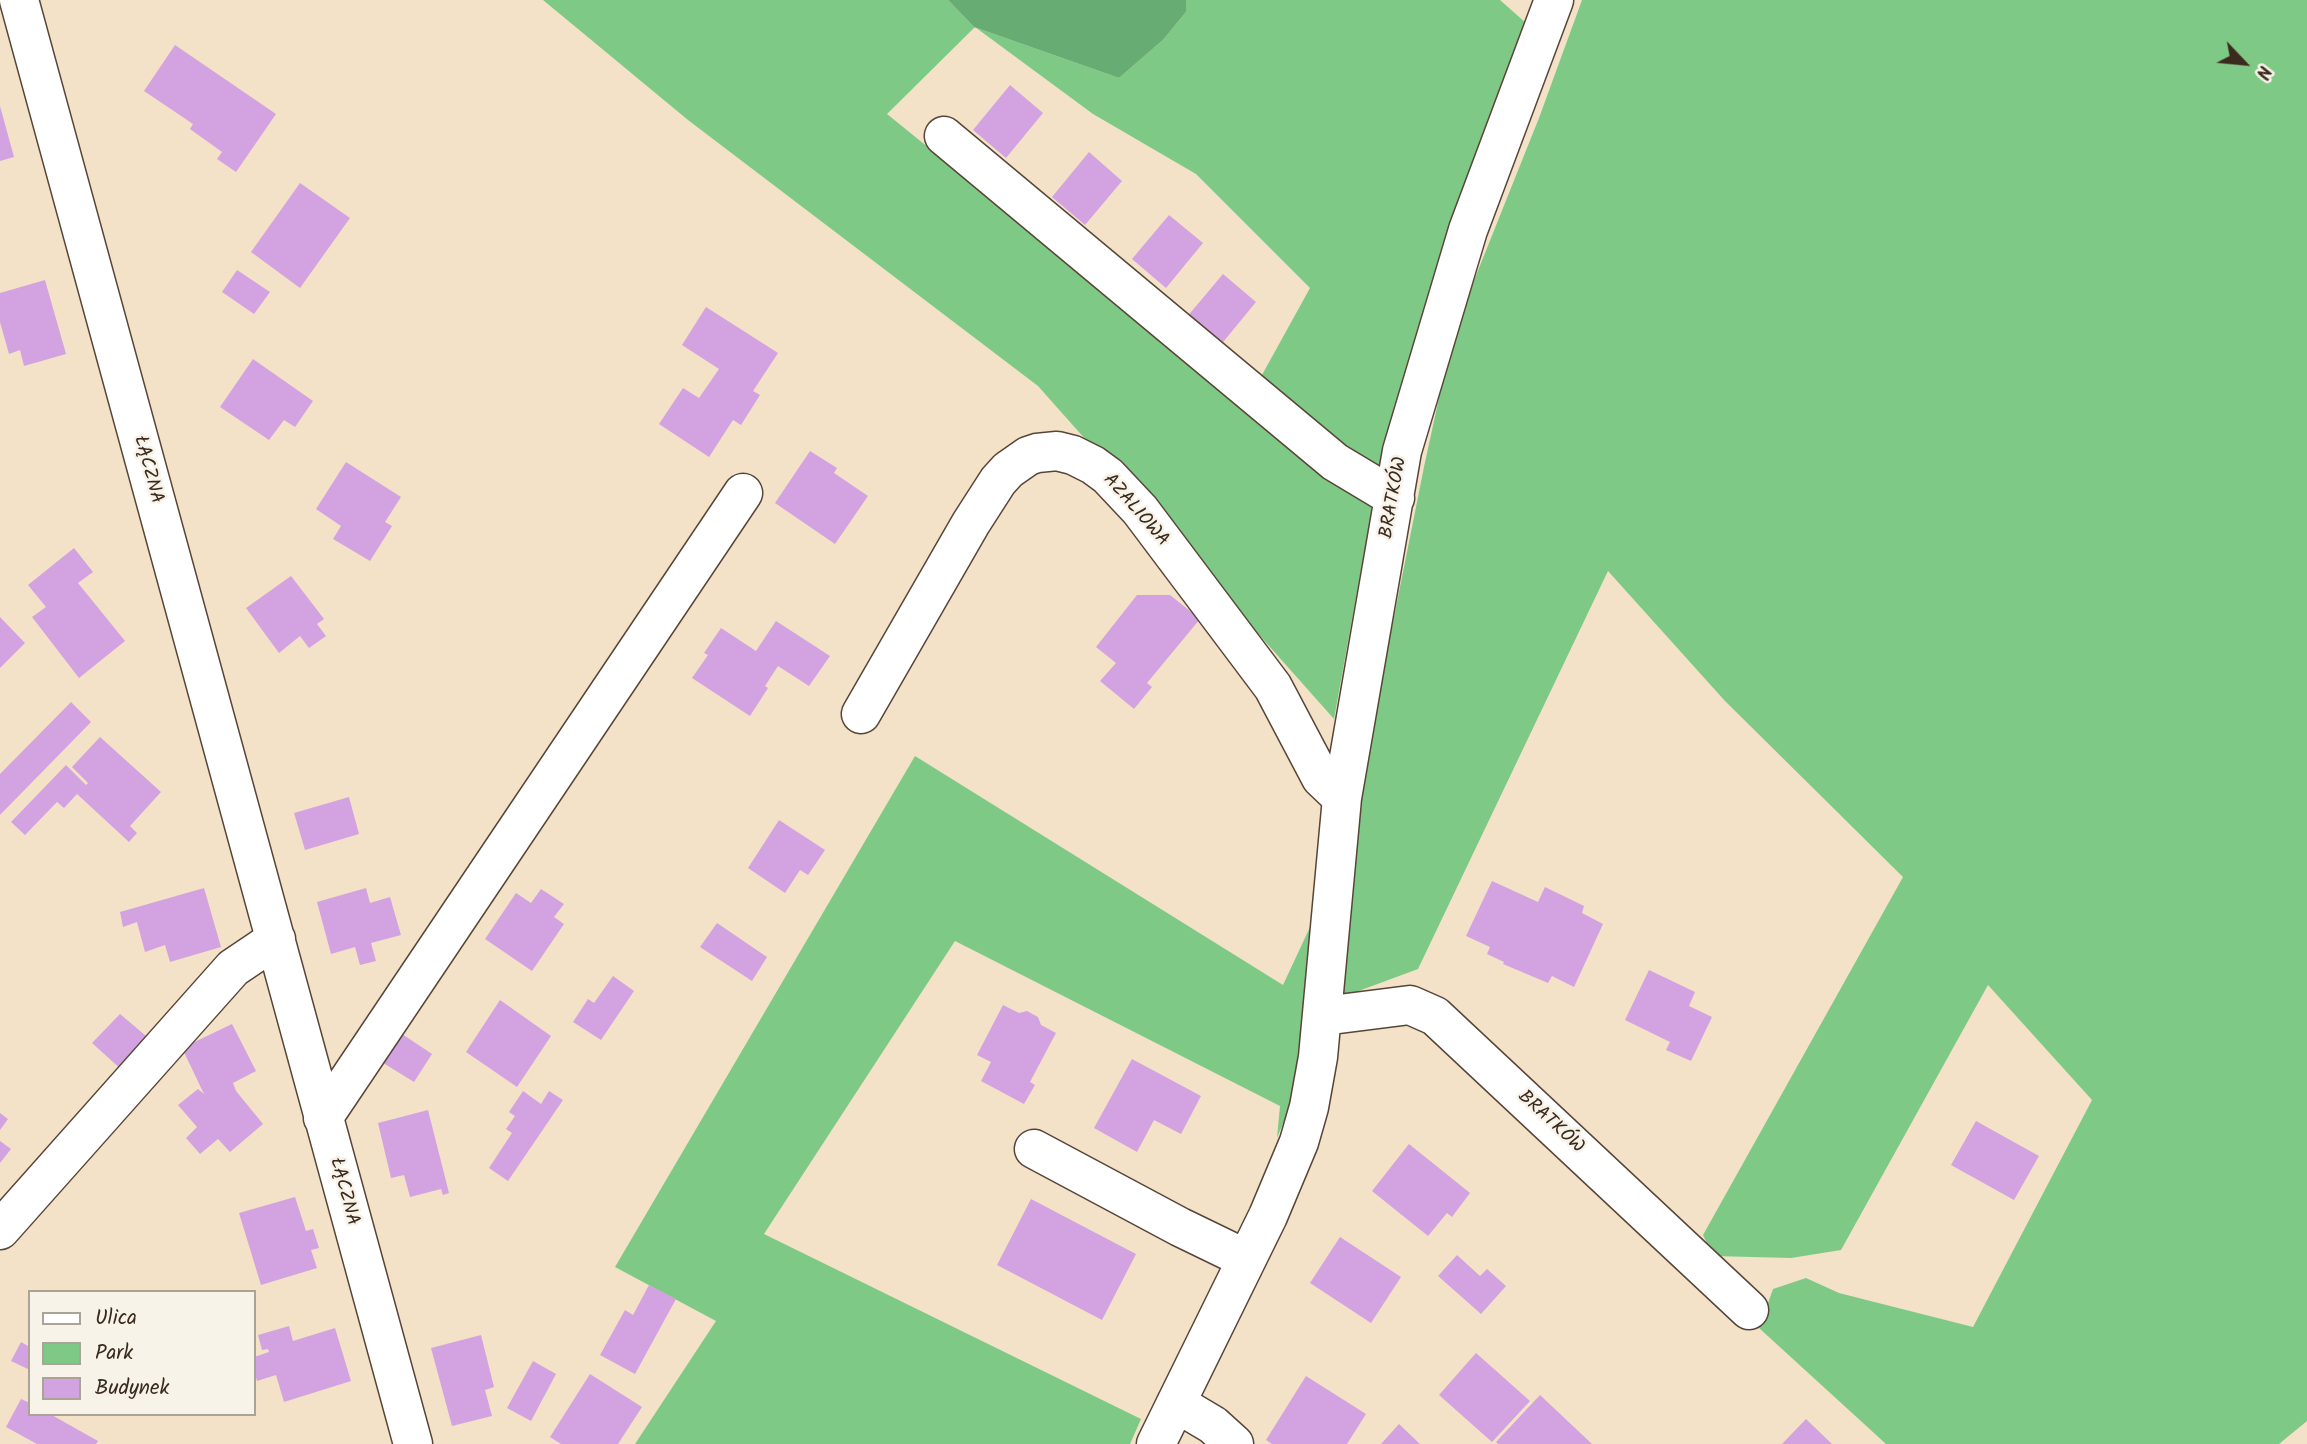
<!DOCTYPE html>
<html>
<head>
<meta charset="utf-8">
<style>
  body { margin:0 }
  #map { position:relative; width:2307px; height:1444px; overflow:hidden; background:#f3e2c8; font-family:Kalam,sans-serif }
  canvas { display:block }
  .legend { position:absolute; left:28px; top:1290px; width:228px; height:126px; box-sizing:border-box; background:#f7f3e8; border:2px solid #aca397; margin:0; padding:9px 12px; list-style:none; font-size:21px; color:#3b2a1e }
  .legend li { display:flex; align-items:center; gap:14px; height:35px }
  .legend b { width:35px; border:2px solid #aca397 }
  .north { position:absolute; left:2209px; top:28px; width:70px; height:70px; -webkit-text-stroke:5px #f7f3e8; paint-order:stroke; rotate:116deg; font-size:19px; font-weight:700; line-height:28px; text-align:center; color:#3b2a1e }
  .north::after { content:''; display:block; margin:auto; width:24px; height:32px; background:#3b2a1e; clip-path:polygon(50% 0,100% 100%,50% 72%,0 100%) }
</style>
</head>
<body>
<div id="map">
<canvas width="2307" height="1444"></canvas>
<ul class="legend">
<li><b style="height:9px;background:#fff"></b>Ulica</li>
<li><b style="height:19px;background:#7fc986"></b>Park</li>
<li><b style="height:19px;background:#d2a3e0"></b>Budynek</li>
</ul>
<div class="north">N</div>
</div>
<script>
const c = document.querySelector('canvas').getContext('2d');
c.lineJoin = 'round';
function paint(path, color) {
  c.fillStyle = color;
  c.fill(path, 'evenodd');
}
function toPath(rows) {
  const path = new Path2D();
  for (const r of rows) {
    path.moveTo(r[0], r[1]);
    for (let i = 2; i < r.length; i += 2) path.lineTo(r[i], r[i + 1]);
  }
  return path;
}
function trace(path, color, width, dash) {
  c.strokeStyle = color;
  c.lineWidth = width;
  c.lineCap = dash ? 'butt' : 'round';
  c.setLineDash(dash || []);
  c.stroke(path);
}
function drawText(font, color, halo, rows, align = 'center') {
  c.font = font + ' Kalam,sans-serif';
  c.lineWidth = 5;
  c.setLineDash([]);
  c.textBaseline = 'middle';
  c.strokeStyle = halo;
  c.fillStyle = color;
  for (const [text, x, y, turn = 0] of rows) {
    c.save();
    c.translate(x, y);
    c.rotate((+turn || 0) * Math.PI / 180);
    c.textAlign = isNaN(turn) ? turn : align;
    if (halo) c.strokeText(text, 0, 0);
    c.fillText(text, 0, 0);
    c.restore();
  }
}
const green = toPath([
  [543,0,948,0,974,27,1119,78,1163,40,1186,12,1186,0,1500,0,1526,23,1418,327,1382,477,1257,384,1310,288,1196,174,1093,114,975,27,887,114,1176,348,1373,503,1334,719,1038,386,688,120],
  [1582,0,2307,0,2307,1421,2279,1444,1886,1444,1759,1328,1773,1289,1806,1278,1839,1293,1973,1327,2092,1100,1988,985,1841,1250,1791,1258,1713,1256,1703,1235,1903,877,1725,701,1608,571,1418,969,1337,999,1362,777,1424,467,1453,333,1539,118],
  [915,756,1283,985,1311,925,1302,1076,1277,1138,1280,1106,955,941,764,1234,1141,1419,1130,1444,635,1444,716,1321,615,1267]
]);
const forest = toPath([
  [948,0,1186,0,1186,12,1163,40,1119,78,974,27]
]);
const building = toPath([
  [175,45,276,114,236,172,217,159,222,152,190,129,193,124,144,91],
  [1010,85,1043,113,1006,158,973,130],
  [0,106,14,157,0,161],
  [1089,152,1122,181,1085,225,1052,197],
  [300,183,350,218,300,288,251,252],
  [1169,215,1203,243,1166,288,1132,259],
  [237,270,270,292,254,314,222,292],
  [1223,274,1256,302,1219,347,1186,318],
  [45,280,66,354,24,366,20,350,9,354,0,322,0,293],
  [706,307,778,353,753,391,760,395,741,425,733,420,709,457,659,424,683,388,699,398,719,369,682,345],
  [253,359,313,401,295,427,284,420,269,440,220,407],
  [810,451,837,468,834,473,868,496,835,544,775,503],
  [346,462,401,497,385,522,392,526,370,561,333,539,341,526,316,509],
  [74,548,93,572,78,583,125,641,79,678,32,617,46,607,28,585],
  [291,576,324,619,317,624,326,636,309,648,300,636,279,653,246,608],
  [1137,595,1170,595,1200,619,1147,683,1152,687,1134,709,1100,681,1116,663,1096,647],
  [0,617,25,643,0,668],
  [776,621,830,656,809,686,778,666,765,686,768,688,750,716,692,678,708,655,704,653,721,628,756,651],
  [71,702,91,722,0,815,0,774],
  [100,737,161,792,130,826,137,833,129,842,77,794,64,808,57,802,25,835,11,822,66,765,86,785,88,783,72,767],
  [349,797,359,834,305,850,294,813],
  [779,820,825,850,808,875,800,870,785,893,748,868],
  [1492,881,1538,902,1545,887,1584,906,1582,913,1603,924,1574,987,1552,976,1548,983,1503,964,1504,962,1487,954,1490,947,1466,936],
  [204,888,221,947,170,962,165,945,145,952,137,922,123,927,120,912],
  [366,888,370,903,390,897,401,935,371,943,376,961,360,965,355,947,331,954,317,902],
  [541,889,564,904,554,917,564,924,532,971,485,939,516,893,531,903],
  [717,923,767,957,752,981,700,947],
  [1649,970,1695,992,1689,1006,1712,1017,1691,1061,1666,1050,1670,1042,1625,1020],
  [613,976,634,991,601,1040,573,1022,588,999,594,1003],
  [500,1000,551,1036,517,1087,466,1052],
  [1003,1005,1019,1013,1027,1011,1038,1017,1041,1025,1056,1033,1030,1082,1035,1085,1024,1104,981,1081,991,1062,977,1055],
  [120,1014,152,1041,123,1071,92,1043],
  [232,1024,256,1071,233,1083,236,1091,263,1124,230,1152,218,1139,200,1154,186,1138,197,1127,178,1105,198,1089,204,1094,182,1048],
  [399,1032,432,1054,414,1082,380,1061],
  [1132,1059,1201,1096,1181,1134,1154,1120,1137,1152,1094,1128],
  [523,1091,541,1104,549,1091,563,1100,508,1181,489,1168,512,1133,506,1129,515,1116,509,1112],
  [428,1110,449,1193,443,1195,441,1189,410,1197,404,1175,391,1178,378,1123],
  [0,1113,8,1119,0,1130],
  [1976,1121,2039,1156,2014,1200,1951,1165],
  [0,1141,11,1149,0,1163],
  [1409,1144,1470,1193,1452,1217,1447,1213,1428,1236,1372,1191],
  [295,1197,306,1231,313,1229,319,1248,311,1250,317,1268,261,1285,239,1213],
  [1031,1199,1136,1254,1102,1320,997,1265],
  [1340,1237,1401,1277,1371,1323,1310,1283],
  [1457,1255,1480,1276,1487,1269,1506,1286,1481,1314,1438,1276],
  [649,1285,676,1299,635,1374,600,1355,625,1310,633,1315],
  [289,1326,293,1341,335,1328,351,1381,284,1402,276,1375,257,1381,254,1370,254,1357,269,1352,268,1349,262,1350,258,1335],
  [481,1335,494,1387,485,1390,492,1416,452,1426,431,1348],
  [21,1342,28,1346,30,1342,30,1370,11,1361],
  [1476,1353,1530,1401,1492,1442,1439,1395],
  [533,1361,556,1374,531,1421,507,1408],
  [590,1374,642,1407,618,1444,561,1444,550,1437],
  [1306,1376,1366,1414,1347,1444,1272,1444,1266,1440],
  [1540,1395,1592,1444,1498,1444,1496,1442],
  [21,1399,30,1403,30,1414,50,1414,98,1441,96,1444,37,1444,6,1427],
  [1806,1419,1832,1444,1782,1444],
  [1399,1424,1420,1444,1381,1444]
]);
const minor = toPath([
  [19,0,413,1444],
  [944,136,1335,462,1395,498],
  [861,714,971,523,998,481,1008,470,1028,456,1037,453,1057,451,1073,455,1093,465,1108,476,1140,510,1273,687,1321,778,1342,798],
  [1323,1016,1410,1005,1435,1016,1749,1310],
  [323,1118,743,493],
  [1034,1149,1180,1227,1246,1259],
  [0,1230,233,968,276,939],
  [1176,1403,1213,1425,1234,1444],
  [1156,1444,1268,1216,1299,1142,1309,1107,1318,1057,1342,798,1402,451,1468,230,1554,0]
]);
const streetNames = [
  ["ŁĄCZNA",147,470,75],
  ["BRATKÓW",1395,498,-80],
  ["AZALIOWA",1135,511,49],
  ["BRATKÓW",1550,1123,43],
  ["ŁĄCZNA",343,1192,75]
];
paint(green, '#7fc986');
paint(forest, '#67ad73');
paint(building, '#d2a3e0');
trace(minor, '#574638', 41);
trace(minor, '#fff', 38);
drawText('19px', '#3b2a1e', '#f7f3e8', streetNames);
</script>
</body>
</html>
